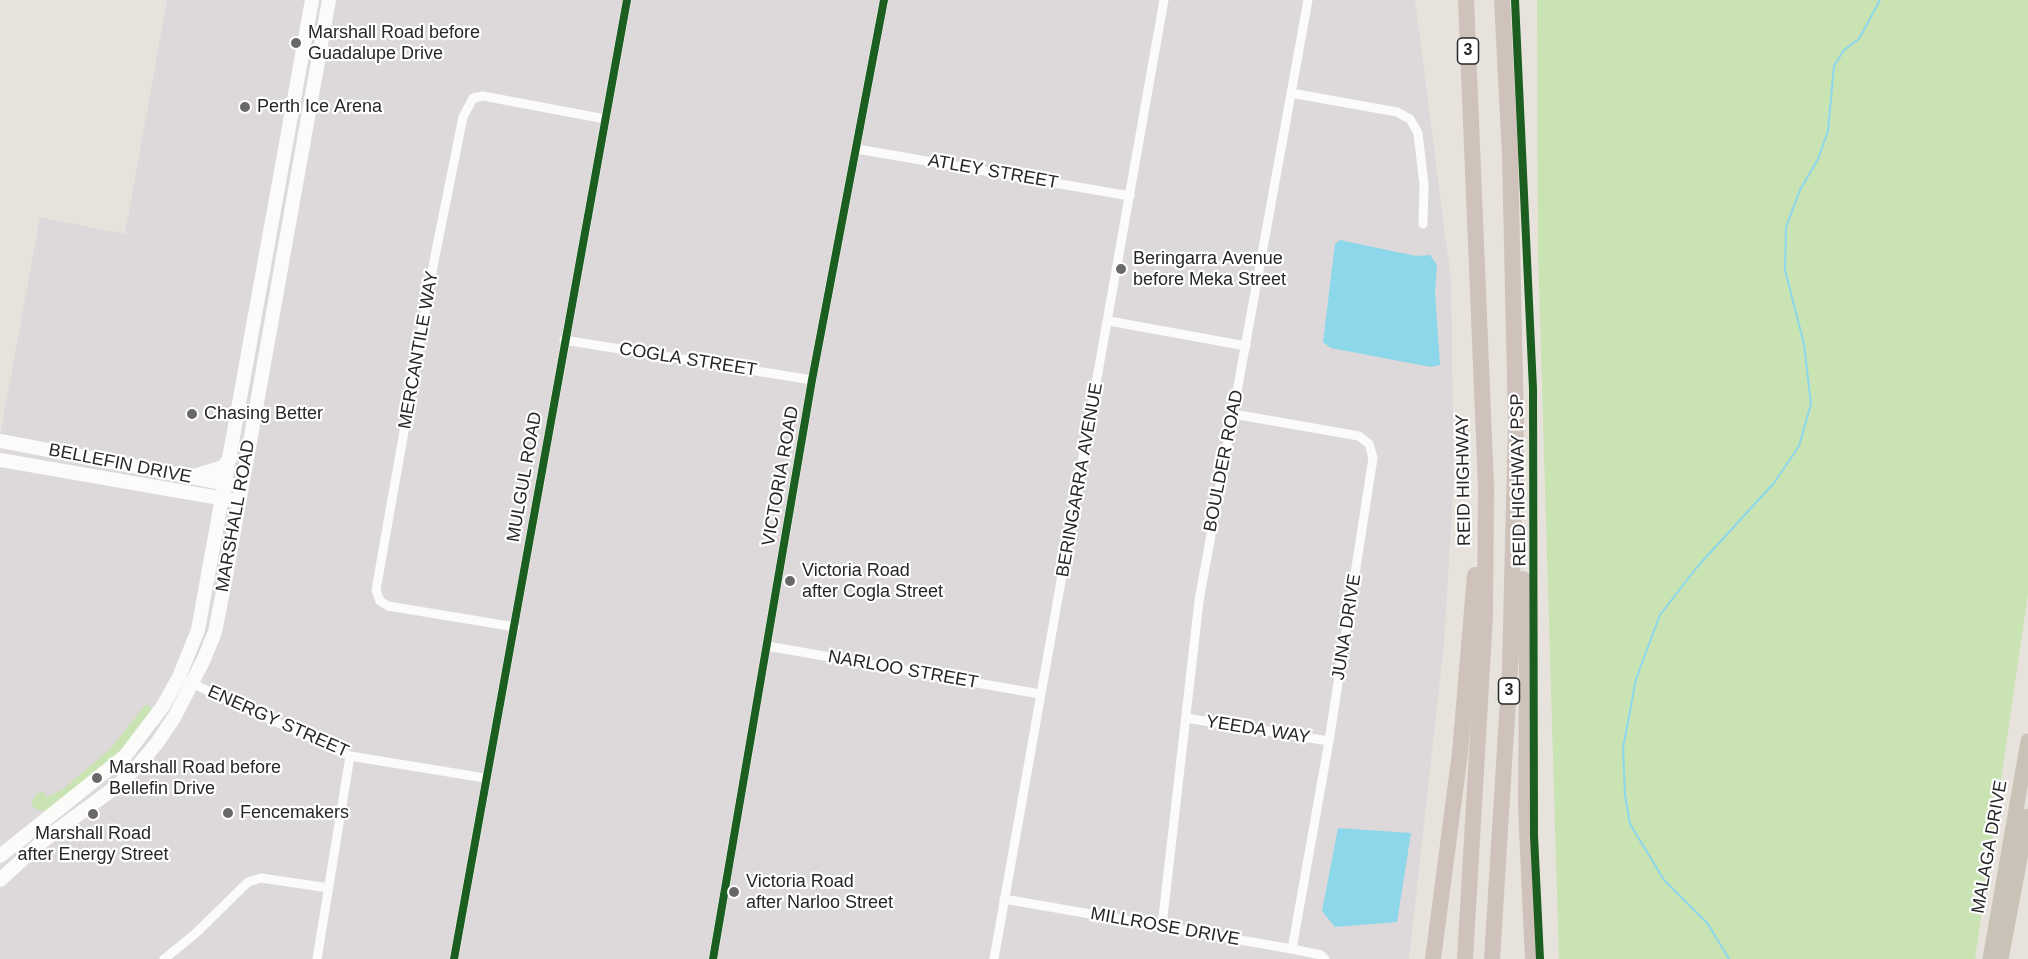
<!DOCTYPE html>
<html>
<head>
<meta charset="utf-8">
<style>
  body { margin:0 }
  canvas { display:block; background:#e7e2dc }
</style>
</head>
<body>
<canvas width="2028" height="959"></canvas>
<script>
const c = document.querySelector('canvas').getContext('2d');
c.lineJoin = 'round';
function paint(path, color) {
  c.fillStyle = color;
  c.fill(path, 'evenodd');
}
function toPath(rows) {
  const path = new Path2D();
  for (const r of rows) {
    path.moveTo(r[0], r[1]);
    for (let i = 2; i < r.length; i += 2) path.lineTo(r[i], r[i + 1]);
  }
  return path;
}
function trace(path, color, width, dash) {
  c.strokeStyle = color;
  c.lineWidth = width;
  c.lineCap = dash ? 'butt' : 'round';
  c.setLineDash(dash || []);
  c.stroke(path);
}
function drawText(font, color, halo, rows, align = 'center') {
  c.font = font + ' Arial,sans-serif';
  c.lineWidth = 4.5;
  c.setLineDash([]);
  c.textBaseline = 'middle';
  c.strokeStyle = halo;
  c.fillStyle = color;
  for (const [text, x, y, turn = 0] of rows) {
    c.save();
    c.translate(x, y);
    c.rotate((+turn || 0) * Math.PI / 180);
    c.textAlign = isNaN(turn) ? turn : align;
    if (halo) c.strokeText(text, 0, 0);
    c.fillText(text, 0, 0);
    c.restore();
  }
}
const industrial = toPath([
  [167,0,1415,0,1451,280,1454,477,1444,644,1409,959,0,959,0,436,40,217,125,234]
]);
const green = toPath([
  [1537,0,2028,0,2028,594,1975,959,1559,959,1538,252],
  [146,704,154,711,112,761,48,810,41,811,33,807,31,803,36,794,43,791,47,797,63,789,110,749]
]);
const water = toPath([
  [1340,240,1416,256,1430,255,1437,265,1435,292,1440,365,1431,367,1331,348,1323,342,1335,244],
  [1338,828,1411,833,1397,922,1335,927,1322,911]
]);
const stream = toPath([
  [1729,959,1708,924,1664,880,1630,824,1625,795,1623,748,1636,679,1660,615,1697,567,1774,483,1799,446,1811,404,1804,344,1785,270,1786,227,1800,190,1818,159,1828,131,1834,66,1844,50,1859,39,1880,0]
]);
const minor = toPath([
  [1291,93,1397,112,1410,119,1418,133,1424,185,1423,224],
  [857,149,1130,196],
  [1109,321,1246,346],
  [564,340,812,380],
  [1233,414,1359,436,1369,444,1373,458,1329,741,1292,949],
  [515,627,388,606,380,601,376,590,435,256,463,117,473,98,483,96,605,119],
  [767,646,1040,694],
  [189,682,350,756,485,778],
  [1186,718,1329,741],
  [1004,899,1292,949,1321,955,1325,959],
  [1162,926,1199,601,1308,0],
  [164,959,195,934,248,882,261,878,329,888],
  [317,959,350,756],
  [454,959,627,0],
  [713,959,812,380,884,0],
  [994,959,1164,0]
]);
const secondary = toPath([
  [0,441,233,485],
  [0,460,231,500],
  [194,476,223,467,231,457],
  [0,856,125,756,163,706,179,677,198,630,312,0],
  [0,880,44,840,117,786,136,768,157,743,175,716,204,659,215,632,226,576,329,0]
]);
const primary = toPath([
  [1990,959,2028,741],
  [2001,959,2028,816]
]);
const motorway = toPath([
  [1523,579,1527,668,1526,808,1533,959],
  [1433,959,1460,753,1475,575],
  [1465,959,1485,616,1486,487,1466,0],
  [1492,959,1510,668,1516,423,1510,155,1502,0]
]);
const cycleway = toPath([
  [1515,0,1533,389,1534,836,1540,959],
  [454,959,627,0],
  [713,959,812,380,884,0]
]);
const markers = [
  [296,43,6,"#6a6866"],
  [245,107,6,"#6a6866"],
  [1121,269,6,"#6a6866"],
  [192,414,6,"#6a6866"],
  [790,581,6,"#6a6866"],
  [97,778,6,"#6a6866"],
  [228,813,6,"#6a6866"],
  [93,814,6,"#6a6866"],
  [734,892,6,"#6a6866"]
];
const shields = [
  [1468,51,21],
  [1509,691,21]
];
const shieldNames = [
  ["3",1468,51],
  ["3",1509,691]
];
const poiNames = [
  ["Marshall Road before",308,33],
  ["Guadalupe Drive",308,54],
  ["Perth Ice Arena",257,107],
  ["Beringarra Avenue",1133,259],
  ["before Meka Street",1133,280],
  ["Chasing Better",204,414],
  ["Victoria Road",802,571],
  ["after Cogla Street",802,592],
  ["Marshall Road before",109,768],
  ["Bellefin Drive",109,789],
  ["Fencemakers",240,813],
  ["Marshall Road",93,834,"center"],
  ["after Energy Street",93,855,"center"],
  ["Victoria Road",746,882],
  ["after Narloo Street",746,903]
];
const streetNames = [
  ["ATLEY STREET",993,172,10],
  ["MERCANTILE WAY",419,350,-80],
  ["COGLA STREET",688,360,9],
  ["BOULDER ROAD",1224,461,-79],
  ["BELLEFIN DRIVE",120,464,11],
  ["VICTORIA ROAD",781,476,-80],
  ["MULGUL ROAD",525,477,-80],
  ["BERINGARRA AVENUE",1080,480,-80],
  ["REID HIGHWAY",1464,480,-91],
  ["REID HIGHWAY PSP",1519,480,-91],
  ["MARSHALL ROAD",236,516,-80],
  ["JUNA DRIVE",1347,627,-81],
  ["NARLOO STREET",903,670,10],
  ["ENERGY STREET",278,722,24],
  ["YEEDA WAY",1258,730,9],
  ["MALAGA DRIVE",1990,847,-80],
  ["MILLROSE DRIVE",1165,927,10]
];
paint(industrial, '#ddd9db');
paint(green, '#c9e3b3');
paint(water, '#8dd7eb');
trace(stream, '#8dd7eb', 2);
trace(minor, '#fbfbfa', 9);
trace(secondary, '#fbfbfa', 14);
trace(primary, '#c9c3b7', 15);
trace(motorway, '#cec2bb', 16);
trace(cycleway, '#1b5e20', 8);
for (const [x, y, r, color] of markers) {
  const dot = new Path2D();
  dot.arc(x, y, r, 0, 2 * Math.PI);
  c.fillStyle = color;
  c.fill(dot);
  trace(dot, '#fff', 2);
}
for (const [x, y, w] of shields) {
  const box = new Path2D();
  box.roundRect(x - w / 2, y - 13, w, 26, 4.5);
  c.fillStyle = '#fff';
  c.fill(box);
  trace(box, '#272727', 1.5);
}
drawText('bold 16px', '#272727', null, shieldNames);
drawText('18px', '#272727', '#fff', poiNames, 'left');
drawText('18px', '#272727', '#fff', streetNames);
</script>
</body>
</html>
